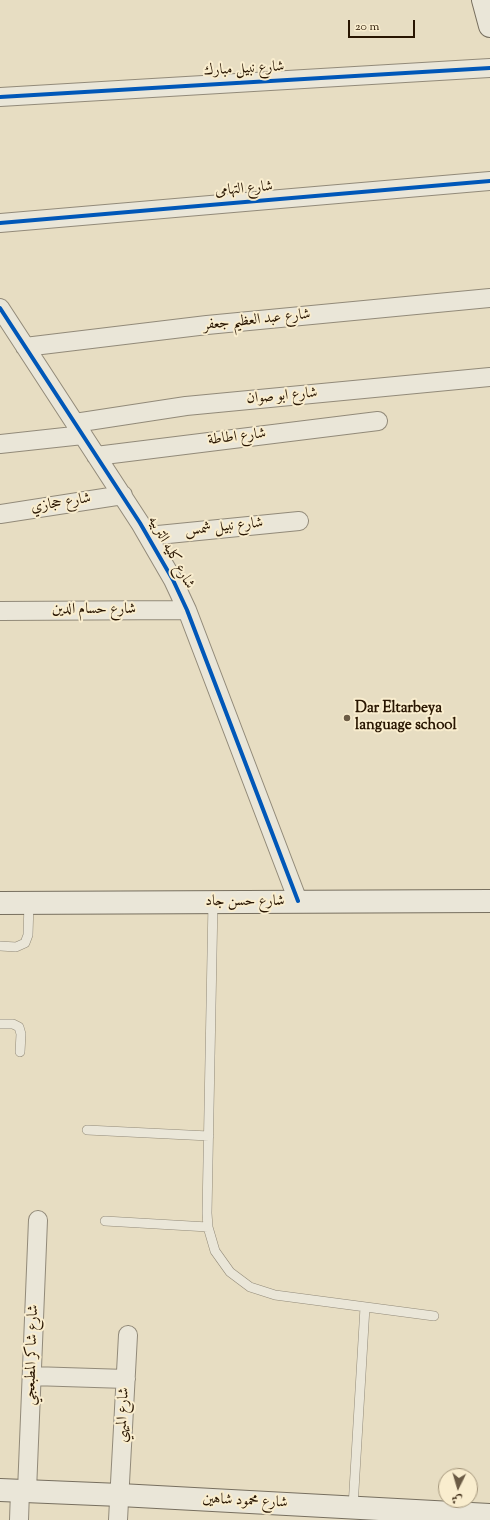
<!DOCTYPE html>
<html>
<head>
<meta charset="utf-8">
<style>
  body { margin:0 }
  #map { position:relative; width:490px; height:1520px; overflow:hidden; background:#e7ddc2; font-family:"Sorts Mill Goudy",Amiri,serif }
  canvas { display:block }
  .north { position:absolute; left:438px; top:1468px; width:40px; height:40px; box-sizing:border-box; background:#f9edce; border:1px solid #a5977c; border-radius:50%; rotate:185deg; font-size:11px; font-weight:700; line-height:16px; text-align:center; color:#281501 }
  .north::after { content:''; display:block; margin:auto; width:14px; height:18px; background:#6b5b45; clip-path:polygon(50% 0,100% 100%,50% 72%,0 100%) }
  .scale { position:absolute; left:348px; top:20px; width:67px; height:18px; box-sizing:border-box; border:2px solid #281501; border-top:0; padding-left:5px; font-size:12px; line-height:14px; white-space:nowrap; color:#281501; -webkit-text-stroke:3px #f9edce; paint-order:stroke }
</style>
</head>
<body>
<div id="map">
<canvas width="490" height="1520"></canvas>
<div class="north">ش</div>
<div class="scale">20 m</div>
</div>
<script>
const c = document.querySelector('canvas').getContext('2d');
c.lineJoin = 'round';
function toPath(rows) {
  const path = new Path2D();
  for (const r of rows) {
    path.moveTo(r[0], r[1]);
    for (let i = 2; i < r.length; i += 2) path.lineTo(r[i], r[i + 1]);
  }
  return path;
}
function trace(path, color, width, dash) {
  c.strokeStyle = color;
  c.lineWidth = width;
  c.lineCap = dash ? 'butt' : 'round';
  c.setLineDash(dash || []);
  c.stroke(path);
}
function drawText(font, color, halo, rows, align = 'center') {
  c.font = font + ' "Sorts Mill Goudy",Amiri,serif';
  c.lineWidth = 4;
  c.setLineDash([]);
  c.textBaseline = 'middle';
  c.strokeStyle = halo;
  c.fillStyle = color;
  for (const [text, x, y, turn = 0] of rows) {
    c.save();
    c.translate(x, y);
    c.rotate((+turn || 0) * Math.PI / 180);
    c.textAlign = isNaN(turn) ? turn : align;
    if (halo) c.strokeText(text, 0, 0);
    c.fillText(text, 0, 0);
    c.restore();
  }
}
const lane = toPath([
  [213,902,207,1213,208,1227,215,1251,230,1272,250,1287,275,1295,434,1316],
  [0,946,16,947,25,943,28,935,29,903],
  [0,1024,13,1024,19,1027,21,1034,20,1052],
  [87,1130,209,1136],
  [105,1221,208,1227],
  [353,1507,365,1307]
]);
const street = toPath([
  [0,97,490,68],
  [0,223,490,181],
  [0,308,140,523,173,580,187,610,298,901],
  [25,347,207,325,490,298],
  [75,423,186,406,490,377],
  [0,444,83,435],
  [96,456,378,421],
  [0,514,123,495],
  [148,536,299,521],
  [0,611,187,610],
  [32,1376,126,1379],
  [27,1491,38,1220],
  [19,1520,20,1491],
  [118,1520,128,1335]
]);
const secondary = toPath([
  [483,0,490,26],
  [0,903,490,901],
  [0,1490,120,1495,490,1515]
]);
const cycleway = toPath([
  [0,97,490,68],
  [0,223,490,181],
  [0,308,140,523,173,580,187,610,298,901]
]);
const markers = [
  [347,718,4,"#6b5b45"]
];
const streetNames = [
  ["شارع نبيل مبارك",244,70,-3],
  ["شارع التهامى",244,190,-5],
  ["شارع عبد العظيم جعفر",257,321,-6],
  ["شارع ابو صوان",282,397,-5],
  ["شارع اطاطة",237,438,-7],
  ["شارع حجازي",61,504,-9],
  ["شارع نبيل شمس",224,528,-6],
  ["شارع كليه التربيه",170,553,61],
  ["شارع حسام الدين",94,610],
  ["شارع حسن جاد",245,902],
  ["شارع شاكر المطبعجي",33,1355,-88],
  ["شارع الميهي",124,1415,-87],
  ["شارع محمود شاهين",245,1502,3]
];
const poiNames = [
  ["Dar Eltarbeya",355,709],
  ["language school",355,726]
];
trace(lane, '#928a79', 10);
trace(street, '#928a79', 20);
trace(secondary, '#776f5f', 24);
trace(lane, '#eae6d8', 9);
trace(street, '#eae6d8', 18);
trace(secondary, '#eae6d8', 22);
trace(cycleway, '#0057b8', 4);
for (const [x, y, r, color] of markers) {
  const dot = new Path2D();
  dot.arc(x, y, r, 0, 2 * Math.PI);
  c.fillStyle = color;
  c.fill(dot);
  trace(dot, '#f9edce', 1.5);
}
drawText('15px', '#281501', '#f9edce', streetNames);
drawText('bold 15px', '#281501', '#f9edce', poiNames, 'left');
</script>
</body>
</html>
